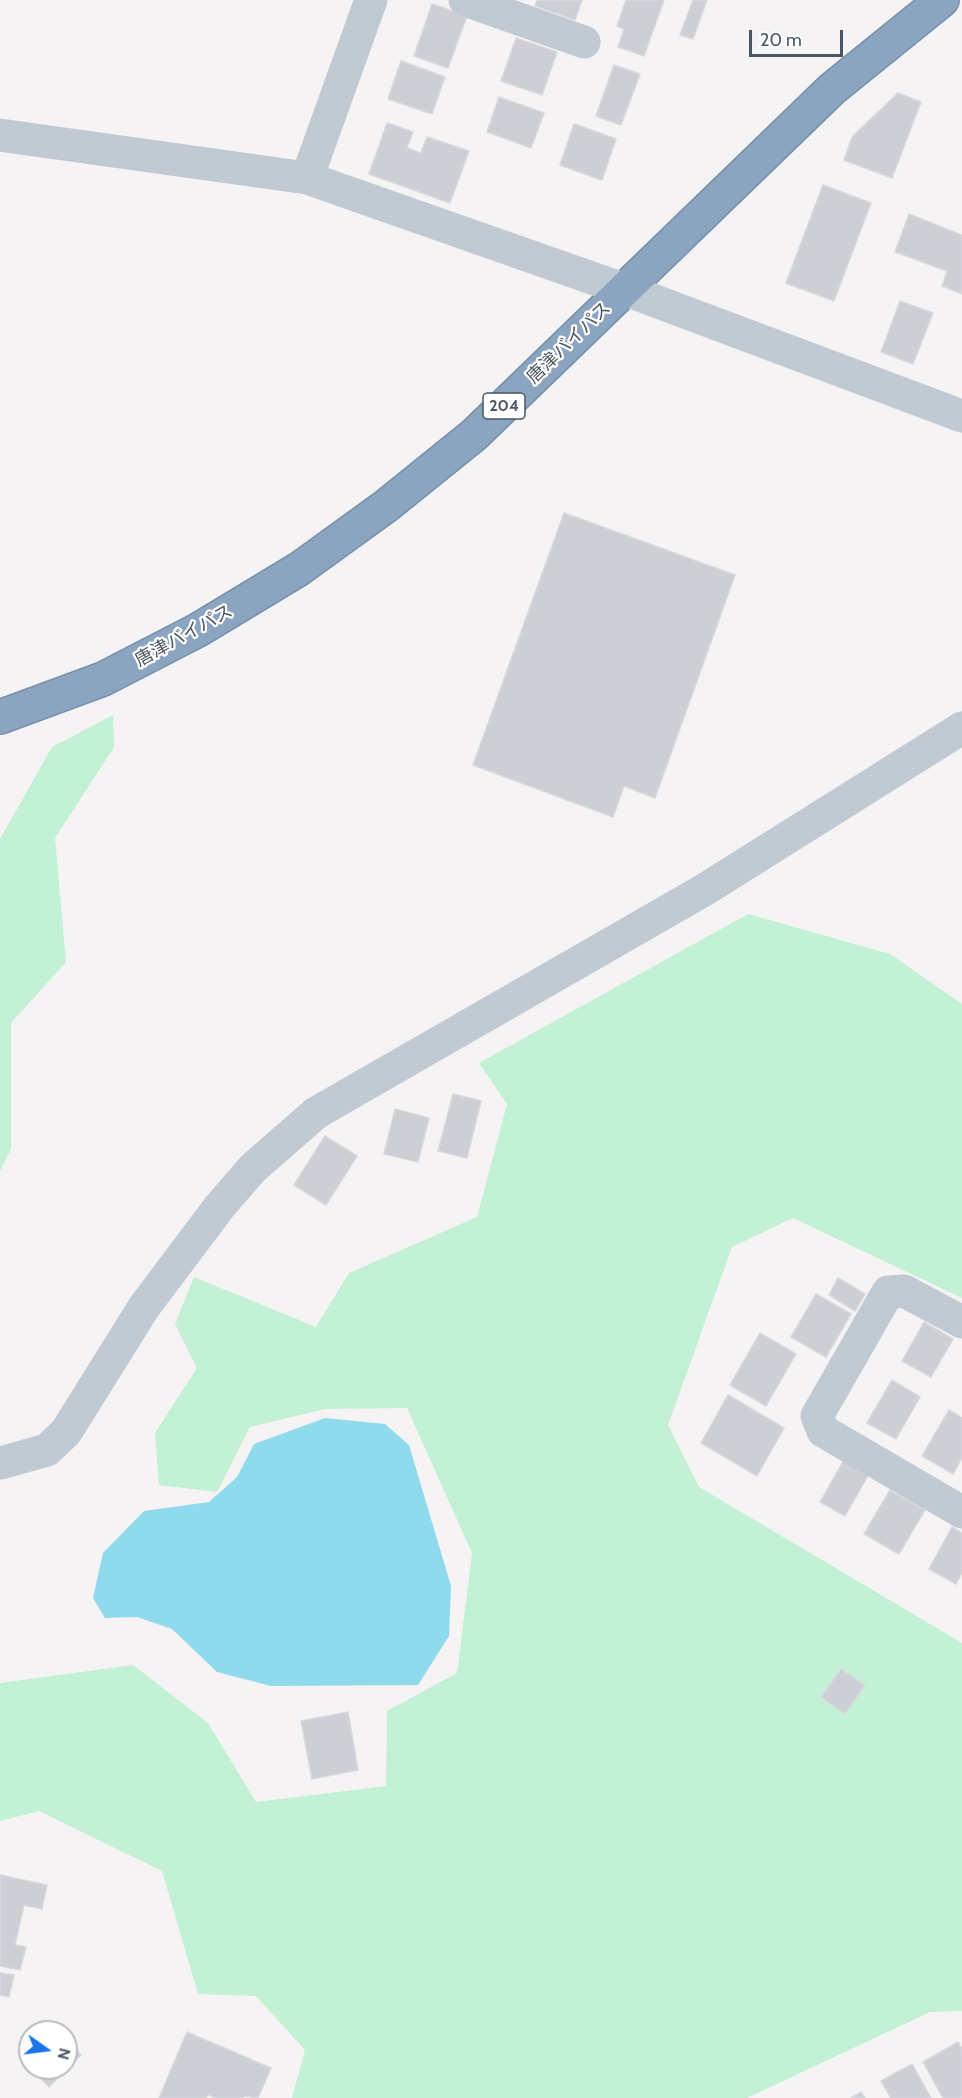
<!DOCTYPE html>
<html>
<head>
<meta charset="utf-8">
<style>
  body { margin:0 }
  #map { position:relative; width:962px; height:2098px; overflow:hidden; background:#f5f3f3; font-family:Cabin,sans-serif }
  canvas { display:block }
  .north { position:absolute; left:18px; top:2020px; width:60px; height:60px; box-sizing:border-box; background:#fff; border:2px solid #b7bbc0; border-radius:50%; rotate:104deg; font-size:16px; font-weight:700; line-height:24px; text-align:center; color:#4a5661 }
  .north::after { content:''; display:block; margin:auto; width:21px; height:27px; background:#1a73e8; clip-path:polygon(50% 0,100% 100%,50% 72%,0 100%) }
  .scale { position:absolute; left:749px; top:30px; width:94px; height:27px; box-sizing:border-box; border:3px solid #4a5661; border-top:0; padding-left:8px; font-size:18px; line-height:21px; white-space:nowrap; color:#4a5661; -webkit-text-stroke:4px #fff; paint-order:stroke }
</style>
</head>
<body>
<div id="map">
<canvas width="962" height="2098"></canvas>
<div class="north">N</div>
<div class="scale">20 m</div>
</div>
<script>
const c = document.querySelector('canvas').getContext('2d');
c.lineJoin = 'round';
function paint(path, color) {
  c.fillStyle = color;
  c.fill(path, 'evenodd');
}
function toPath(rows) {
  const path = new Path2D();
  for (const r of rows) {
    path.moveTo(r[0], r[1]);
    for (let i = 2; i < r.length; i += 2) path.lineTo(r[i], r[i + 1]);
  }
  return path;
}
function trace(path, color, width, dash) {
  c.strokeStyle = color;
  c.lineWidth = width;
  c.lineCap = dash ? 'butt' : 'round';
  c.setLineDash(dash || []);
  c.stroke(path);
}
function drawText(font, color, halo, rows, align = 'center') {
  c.font = font + ' Cabin,"Noto Sans JP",sans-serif';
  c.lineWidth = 4.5;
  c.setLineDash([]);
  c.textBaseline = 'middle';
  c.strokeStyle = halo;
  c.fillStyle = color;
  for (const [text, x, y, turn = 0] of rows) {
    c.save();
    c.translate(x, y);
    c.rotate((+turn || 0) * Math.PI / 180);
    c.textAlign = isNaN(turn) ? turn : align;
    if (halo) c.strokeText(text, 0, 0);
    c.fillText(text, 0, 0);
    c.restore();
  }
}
const green = toPath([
  [113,715,114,747,55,838,66,962,11,1023,11,1149,0,1171,0,839,52,747],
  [748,914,890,954,962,1004,962,1298,793,1218,732,1247,668,1425,699,1487,962,1643,962,2011,930,2012,747,2098,292,2098,305,2050,256,1996,198,1994,162,1871,39,1811,0,1821,0,1683,133,1665,208,1723,256,1802,386,1786,387,1711,457,1673,472,1553,407,1408,325,1409,250,1427,217,1492,159,1485,155,1433,197,1368,175,1324,194,1277,316,1327,349,1273,477,1217,507,1104,479,1063]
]);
const water = toPath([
  [325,1418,385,1424,409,1445,451,1586,449,1636,418,1685,271,1686,217,1672,172,1629,137,1617,105,1618,93,1598,103,1553,144,1511,209,1502,237,1477,254,1444]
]);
const building = toPath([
  [537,0,582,0,575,20,535,6,537,0],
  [626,0,664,0,644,56,618,47,624,29,617,26,626,0],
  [693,0,707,0,693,39,680,35,693,0],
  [432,4,467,16,448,68,414,56,432,4],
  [516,38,557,52,542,95,501,81,516,38],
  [401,61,445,77,432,114,388,99,401,61],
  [614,65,640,74,621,125,596,116,614,65],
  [898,93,921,102,892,178,844,160,852,137,898,93],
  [499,97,544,113,531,148,487,132,499,97],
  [387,123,413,132,407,148,421,153,427,137,469,151,450,203,369,174,387,123],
  [574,124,616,139,602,180,560,165,574,124],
  [823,185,871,203,834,301,786,283,823,185],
  [909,214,962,235,962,294,942,286,947,271,895,252,909,214],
  [900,301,933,313,913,364,881,352,900,301],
  [564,513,735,575,655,798,624,786,613,817,473,765,564,513],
  [453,1094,481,1101,467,1158,438,1151,453,1094],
  [395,1109,429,1118,418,1162,384,1154,395,1109],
  [325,1136,357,1156,326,1205,294,1185,325,1136],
  [838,1278,865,1294,855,1311,829,1295,838,1278],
  [816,1294,851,1314,826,1357,791,1337,816,1294],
  [924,1322,953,1339,931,1377,902,1361,924,1322],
  [760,1333,796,1354,766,1406,730,1385,760,1333],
  [892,1380,920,1397,896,1439,867,1423,892,1380],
  [728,1395,784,1428,757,1476,701,1443,728,1395],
  [949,1410,962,1418,962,1458,953,1474,922,1456,949,1410],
  [844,1460,869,1474,845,1516,820,1502,844,1460],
  [890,1490,925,1510,899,1554,864,1534,890,1490],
  [952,1527,962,1533,962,1573,956,1584,929,1569,952,1527],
  [841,1669,865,1685,845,1714,821,1697,841,1669],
  [348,1712,358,1770,312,1779,301,1721,348,1712],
  [0,1875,47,1885,42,1909,24,1905,15,1945,26,1947,20,1970,0,1966,0,1875],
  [0,1973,14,1975,9,1997,0,1995,0,1973],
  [187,2032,271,2068,258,2098,244,2096,243,2098,216,2098,208,2095,206,2098,159,2098,187,2032],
  [66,2039,81,2055,49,2087,31,2068,66,2068,66,2039],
  [958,2042,962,2049,962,2098,943,2098,923,2062,958,2042],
  [912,2064,931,2098,891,2098,881,2081,912,2064],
  [861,2092,865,2098,851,2098,861,2092]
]);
const minor = toPath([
  [465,0,584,42],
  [0,135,307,178,626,290,962,416],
  [307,178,371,0],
  [962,1322,904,1291,888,1292,817,1416,823,1431,962,1512],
  [0,1463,47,1450,66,1432,144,1307,220,1206,253,1168,316,1113,704,890,962,728]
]);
const highway = toPath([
  [0,717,103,679,198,630,299,569,386,506,474,435,832,89,942,0]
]);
const shields = [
  [504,406,42]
];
const shieldNames = [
  ["204",504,406]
];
const streetNames = [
  ["唐津バイパス",569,343,-44],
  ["唐津バイパス",184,636,-29]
];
paint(green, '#c3f1d5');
paint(water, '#90daee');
paint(building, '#cdcfd5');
trace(building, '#d7d9de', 1.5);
trace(highway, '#7690ad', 36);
trace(minor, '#c1cad2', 33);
trace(highway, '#8ba5c1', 33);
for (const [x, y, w] of shields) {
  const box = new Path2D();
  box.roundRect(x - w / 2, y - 13, w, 26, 4.5);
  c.fillStyle = '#fff';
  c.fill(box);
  trace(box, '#4a5661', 1.5);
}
drawText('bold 16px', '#4a5661', null, shieldNames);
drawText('18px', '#4a5661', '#fff', streetNames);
</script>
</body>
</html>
